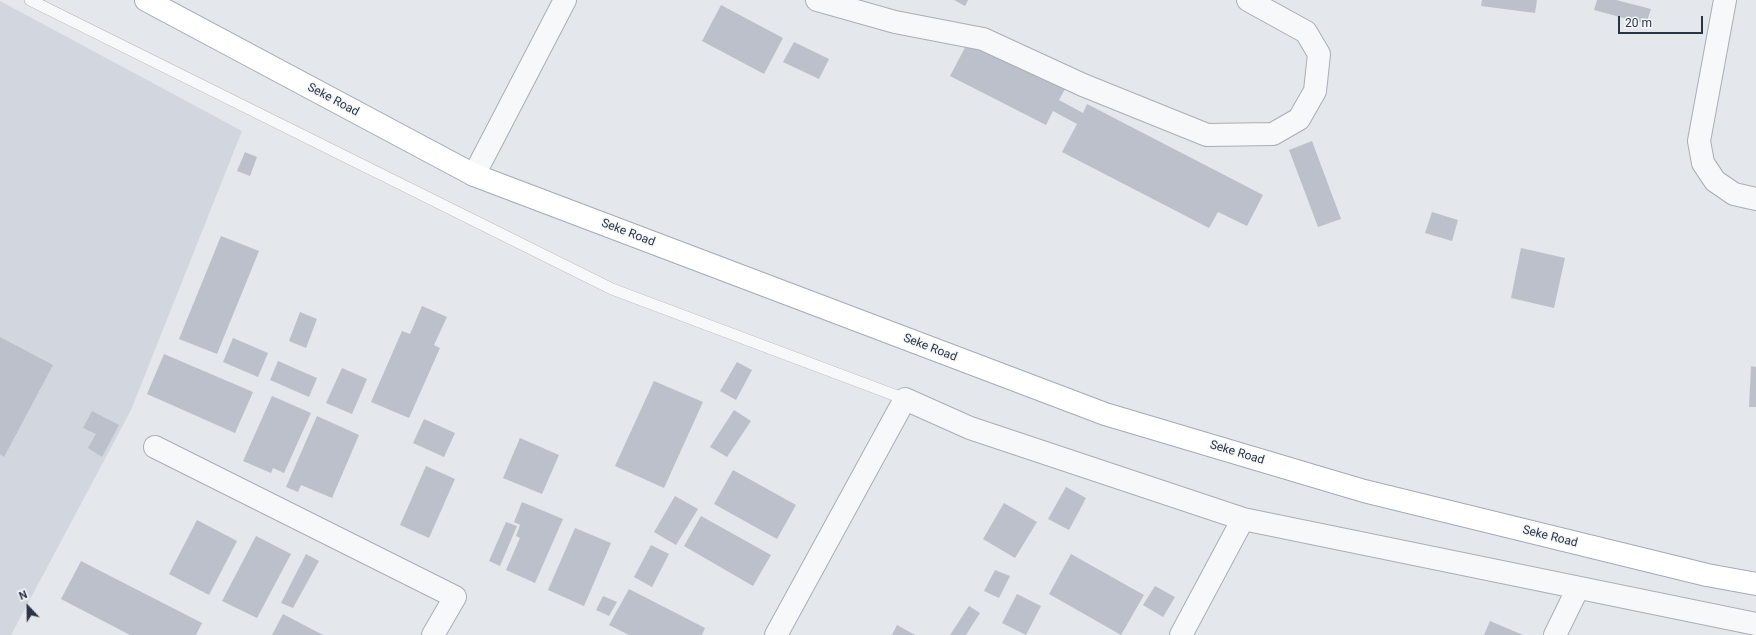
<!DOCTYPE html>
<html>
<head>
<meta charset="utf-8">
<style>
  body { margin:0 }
  #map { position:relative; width:1756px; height:635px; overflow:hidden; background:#e4e7ec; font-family:Roboto,sans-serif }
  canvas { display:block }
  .north { position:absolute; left:8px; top:587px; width:40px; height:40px; -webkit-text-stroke:3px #f4f6f9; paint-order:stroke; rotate:338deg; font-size:11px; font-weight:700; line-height:16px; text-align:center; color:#2b3445 }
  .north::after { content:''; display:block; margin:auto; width:14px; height:18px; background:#2b3445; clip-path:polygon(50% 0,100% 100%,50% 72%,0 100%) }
  .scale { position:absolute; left:1618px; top:16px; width:85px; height:18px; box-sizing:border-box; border:2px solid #2b3445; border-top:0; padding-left:5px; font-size:12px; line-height:14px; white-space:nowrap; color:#2b3445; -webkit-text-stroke:3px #f4f6f9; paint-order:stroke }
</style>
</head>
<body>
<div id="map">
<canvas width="1756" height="635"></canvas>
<div class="north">N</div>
<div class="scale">20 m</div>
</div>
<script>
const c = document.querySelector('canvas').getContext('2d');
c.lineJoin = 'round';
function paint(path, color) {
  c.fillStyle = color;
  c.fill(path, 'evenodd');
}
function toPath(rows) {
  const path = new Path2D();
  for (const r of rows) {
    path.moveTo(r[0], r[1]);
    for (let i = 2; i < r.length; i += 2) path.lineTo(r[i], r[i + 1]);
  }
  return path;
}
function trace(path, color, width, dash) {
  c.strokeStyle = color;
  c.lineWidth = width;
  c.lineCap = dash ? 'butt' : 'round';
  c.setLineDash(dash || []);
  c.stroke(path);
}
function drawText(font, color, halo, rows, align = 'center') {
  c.font = font + ' Roboto,sans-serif';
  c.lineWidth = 3;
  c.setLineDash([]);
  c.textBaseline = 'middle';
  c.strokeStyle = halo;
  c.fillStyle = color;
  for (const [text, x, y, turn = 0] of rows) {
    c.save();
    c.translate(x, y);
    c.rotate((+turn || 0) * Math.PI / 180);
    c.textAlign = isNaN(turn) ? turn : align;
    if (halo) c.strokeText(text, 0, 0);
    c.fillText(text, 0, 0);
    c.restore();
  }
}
const built = toPath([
  [0,1,242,131,131,410,11,635,0,635]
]);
const building = toPath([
  [954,0,968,0,965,6],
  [1482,0,1537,0,1535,13,1481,6],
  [1597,0,1616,0,1651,9,1646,24,1594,10],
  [721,5,783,38,764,74,702,41],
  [969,40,1065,89,1059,100,1083,113,1087,104,1263,195,1247,226,1218,212,1209,228,1062,152,1077,124,1053,111,1046,125,950,76],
  [794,42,829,59,819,79,783,62],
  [1312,141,1341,219,1318,227,1289,150],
  [245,152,257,157,250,176,237,171],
  [1432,212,1458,220,1452,241,1425,233],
  [221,236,259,251,217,354,179,339],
  [1521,248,1565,258,1554,308,1511,298],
  [422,306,447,317,434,345,440,348,409,418,371,402,402,331,410,334],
  [300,312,317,319,306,348,289,341],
  [0,337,53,365,4,457,0,454],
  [233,338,268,353,258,377,223,362],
  [164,354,253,392,235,433,147,394],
  [278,361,317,378,309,397,270,380],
  [737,362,752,370,736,400,720,391],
  [1751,366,1756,367,1756,407,1749,407],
  [342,368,367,379,352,414,326,403],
  [654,381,703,402,664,488,615,466],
  [272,396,311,413,284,473,273,468,271,473,243,461],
  [734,410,751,421,727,457,710,447],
  [92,411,119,425,102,457,88,448,96,434,83,428],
  [317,416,359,435,332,498,301,485,298,492,286,487],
  [424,419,455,433,444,457,413,443],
  [520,438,559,455,542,494,503,478],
  [426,466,455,479,429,538,400,525],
  [733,470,796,505,777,539,714,504],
  [1066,487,1086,498,1069,530,1048,519],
  [675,496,698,509,676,545,654,532],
  [522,502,563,519,535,583,506,570,520,538,516,536,520,525,514,522],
  [1004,503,1037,522,1015,558,983,539],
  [701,516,771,555,753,586,684,546],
  [197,520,237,541,209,595,169,574],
  [506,522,517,526,500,566,489,561],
  [575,528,611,543,584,606,548,590],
  [256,536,291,554,257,618,222,601],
  [651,545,669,554,652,587,634,577],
  [306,554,319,561,293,608,281,603],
  [1071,554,1144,595,1121,635,1049,594],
  [81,561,202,623,196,635,130,635,61,599],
  [995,570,1010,576,999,598,984,591],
  [1155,586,1175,597,1163,617,1143,605],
  [629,589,705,628,702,635,629,635,609,625],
  [1017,594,1041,606,1026,635,1002,623],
  [603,596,617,602,609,616,596,610],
  [969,606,980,613,966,635,950,635],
  [283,614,323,635,272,635],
  [1490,621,1523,635,1484,635],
  [897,625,915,635,892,635]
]);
const service = toPath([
  [30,0,612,289,905,399]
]);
const minor = toPath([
  [817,0,895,22,983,39,1083,85,1207,135,1273,134,1299,119,1315,91,1319,54,1306,32,1248,0],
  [1725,0,1699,141,1703,163,1715,181,1734,194,1756,199],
  [474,175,565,0],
  [155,447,455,597,433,635],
  [776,635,905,399,970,428,1243,519,1756,624],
  [1181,635,1243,519],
  [1555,635,1578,588]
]);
const primary = toPath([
  [146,0,474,175,1105,414,1364,491,1707,575,1756,584]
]);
const streetNames = [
  ["Seke Road",333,100,28],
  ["Seke Road",628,233,21],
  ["Seke Road",930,348,21],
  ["Seke Road",1237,453,17],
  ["Seke Road",1550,537,14]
];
paint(built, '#d2d6de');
paint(building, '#bbc0ca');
trace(service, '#a9aeb7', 12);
trace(minor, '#a9aeb7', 24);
trace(primary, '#a3abb8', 24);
trace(service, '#f7f8fa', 11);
trace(minor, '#f7f8fa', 22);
trace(primary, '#fff', 22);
drawText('12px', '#2b3445', '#f4f6f9', streetNames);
</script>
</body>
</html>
